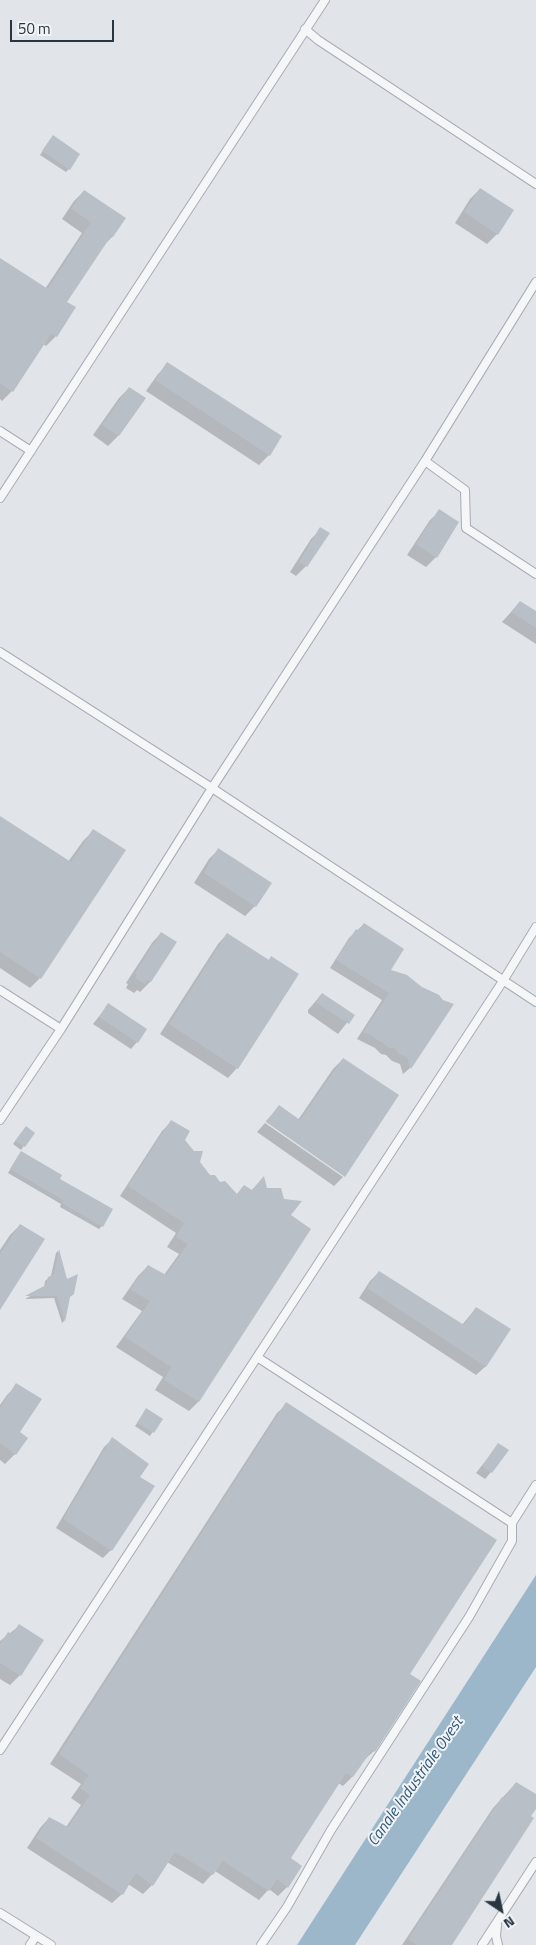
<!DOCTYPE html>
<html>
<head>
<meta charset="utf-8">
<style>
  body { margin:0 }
  #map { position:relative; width:536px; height:1945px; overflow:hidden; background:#e1e5ea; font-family:"Titillium Web",sans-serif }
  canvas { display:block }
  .north { position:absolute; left:476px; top:1885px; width:50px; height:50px; -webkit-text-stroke:4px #f1f4f7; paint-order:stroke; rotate:146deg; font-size:14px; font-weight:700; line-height:20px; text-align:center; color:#293541 }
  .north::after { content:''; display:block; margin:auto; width:18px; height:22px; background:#293541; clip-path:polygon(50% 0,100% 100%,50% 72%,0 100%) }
  .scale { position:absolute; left:10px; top:20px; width:104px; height:22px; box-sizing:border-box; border:2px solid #293541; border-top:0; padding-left:6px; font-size:15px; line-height:18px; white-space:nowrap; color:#293541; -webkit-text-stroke:4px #f1f4f7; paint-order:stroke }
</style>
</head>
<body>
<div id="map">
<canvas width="536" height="1945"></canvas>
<div class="north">N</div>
<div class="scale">50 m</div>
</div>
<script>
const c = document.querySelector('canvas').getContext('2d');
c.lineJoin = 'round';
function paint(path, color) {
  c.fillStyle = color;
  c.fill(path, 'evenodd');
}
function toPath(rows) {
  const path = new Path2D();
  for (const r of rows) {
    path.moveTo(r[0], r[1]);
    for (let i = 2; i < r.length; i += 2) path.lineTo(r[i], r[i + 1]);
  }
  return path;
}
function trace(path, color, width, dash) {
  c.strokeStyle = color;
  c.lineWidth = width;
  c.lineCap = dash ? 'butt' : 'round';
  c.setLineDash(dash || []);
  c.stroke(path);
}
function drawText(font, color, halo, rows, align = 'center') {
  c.font = font + ' "Titillium Web",sans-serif';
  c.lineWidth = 4;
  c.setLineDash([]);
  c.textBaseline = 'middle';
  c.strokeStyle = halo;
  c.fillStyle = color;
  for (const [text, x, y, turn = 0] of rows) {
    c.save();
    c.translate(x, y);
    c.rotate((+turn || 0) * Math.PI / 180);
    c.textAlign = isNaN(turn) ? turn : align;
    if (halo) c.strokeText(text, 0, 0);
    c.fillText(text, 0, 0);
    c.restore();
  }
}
const water = toPath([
  [536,1575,536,1667,355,1945,297,1945]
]);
const shadow = toPath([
  [50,140,69,169,66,172,40,155],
  [480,189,497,234,487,244,455,223,470,199],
  [84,191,124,219,112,237,103,246,66,302,74,308,56,336,46,346,43,344,12,391,2,401,0,399,0,259,45,289,82,233,62,219,74,201],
  [168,364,269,455,259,465,146,391,158,374],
  [129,388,118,436,108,446,93,435,119,398],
  [440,511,436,557,426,567,407,555,430,520],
  [321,529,306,566,296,576,290,572,311,539],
  [520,602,536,612,536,644,502,622],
  [0,817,68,862,83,841,93,831,40,978,30,988,0,968],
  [219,849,255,906,245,916,194,883,209,859],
  [364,924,389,970,442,1001,452,1005,410,1068,403,1074,400,1064,392,1061,386,1055,381,1054,375,1048,357,1039,382,1000,330,968,349,938],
  [161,933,175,942,150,982,140,992,137,990,134,993,126,988,128,984,126,983,152,943],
  [227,934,268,961,271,958,237,1068,228,1078,160,1034,218,944],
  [322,994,353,1015,338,1034,308,1013,308,1010],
  [108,1005,137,1042,131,1049,93,1024],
  [343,1059,344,1174,266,1121,279,1107,298,1120,333,1069],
  [171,1122,209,1176,236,1195,244,1186,251,1191,263,1178,266,1189,289,1216,198,1402,189,1411,155,1390,163,1377,116,1347,142,1311,122,1299,138,1276,148,1266,164,1275,179,1254,167,1247,176,1233,120,1196,162,1131],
  [265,1123,343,1177,334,1186,257,1132],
  [23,1131,33,1133,21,1150,13,1144],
  [21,1152,58,1179,102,1226,99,1229,60,1207,61,1204,8,1173],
  [20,1225,0,1307,0,1250,10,1235],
  [58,1251,67,1281,68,1298,64,1321,62,1323,54,1298,25,1299,44,1288,45,1281,51,1276,56,1253],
  [379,1272,462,1325,476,1308,486,1366,476,1375,359,1298,370,1281],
  [17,1385,19,1433,15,1454,5,1464,0,1460,0,1405,7,1395],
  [287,1404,409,1674,374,1751,364,1760,352,1777,343,1786,338,1783,289,1858,287,1887,278,1896,269,1889,259,1900,215,1871,203,1884,167,1862,152,1885,143,1894,128,1884,122,1894,112,1903,27,1848,40,1828,49,1818,66,1827,81,1805,71,1798,81,1784,50,1764,277,1413],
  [144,1413,161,1419,150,1436,135,1426],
  [113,1439,139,1477,111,1550,103,1558,56,1528,104,1447],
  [498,1445,491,1472,485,1479,476,1473],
  [19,1626,42,1641,20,1675,10,1685,0,1679,0,1641],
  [516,1783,536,1796,536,1807,450,1945,402,1945,493,1808]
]);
const building = toPath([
  [53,135,80,154,70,170,42,151],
  [480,188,514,210,498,235,464,212],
  [84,190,126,218,113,237,111,236,67,302,76,307,57,337,51,334,13,392,0,383,0,258,48,289,91,222,71,209],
  [167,362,282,436,270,456,155,380],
  [129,387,146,398,119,436,102,425],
  [439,509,459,522,437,558,416,544],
  [320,527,330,533,307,567,299,562],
  [520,601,536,611,536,628,511,612],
  [0,816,71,862,93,829,126,850,41,979,0,952],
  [218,848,272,883,256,907,204,873],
  [364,923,404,949,391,970,407,975,422,987,439,995,443,1000,454,1004,411,1069,407,1057,399,1054,394,1048,389,1048,382,1042,378,1041,373,1036,363,1032,389,993,336,960,356,929,358,931],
  [161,932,177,942,151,982,147,980,145,984,135,978,137,974,135,973],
  [227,933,269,960,271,956,299,974,238,1069,169,1024],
  [322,993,355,1015,349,1024,315,1002],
  [108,1003,147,1029,138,1043,99,1017],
  [343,1058,399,1095,345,1177,266,1122,279,1105,300,1120],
  [171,1120,190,1131,185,1140,194,1151,203,1151,200,1162,210,1175,215,1175,220,1182,225,1181,237,1194,244,1185,252,1190,264,1176,267,1188,281,1188,284,1199,302,1201,291,1215,311,1229,199,1402,164,1380,171,1367,125,1337,150,1301,130,1289,148,1265,166,1275,188,1244,176,1237,184,1223,128,1186],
  [26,1126,35,1133,25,1147,15,1141],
  [21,1151,62,1175,60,1179,113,1209,103,1227,62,1203,63,1200,10,1169],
  [20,1224,45,1239,0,1310,0,1254],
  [59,1249,67,1279,78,1274,74,1294,70,1297,65,1322,57,1296,25,1296,46,1285,48,1277,54,1274],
  [379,1271,464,1325,476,1307,511,1329,486,1367,367,1288],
  [16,1383,42,1399,20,1432,28,1438,16,1455,0,1443,0,1408],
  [286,1402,497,1540,410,1674,421,1681,375,1752,372,1750,353,1777,346,1773,291,1858,302,1866,288,1888,277,1879,269,1891,223,1861,213,1875,175,1852,153,1886,136,1873,123,1895,36,1838,49,1817,68,1827,90,1795,80,1788,89,1775,59,1754],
  [146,1408,163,1419,154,1433,137,1423],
  [112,1437,149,1464,140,1477,155,1486,112,1551,63,1519],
  [498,1443,509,1450,492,1473,482,1466],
  [19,1624,44,1640,21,1676,0,1663,0,1644,8,1632,12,1634],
  [516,1782,536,1794,536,1809,531,1816,534,1818,452,1945,417,1945,408,1939,502,1797,504,1798]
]);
const lane = toPath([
  [305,29,318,40,536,184],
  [0,431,31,451],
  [425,461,465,490,466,528,536,574],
  [0,498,325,0],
  [0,652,212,788,536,1002],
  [0,990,61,1029],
  [0,1120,61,1029,212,788,425,461,536,282],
  [257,1357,512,1523,512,1541,469,1617,331,1830,287,1907,261,1945],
  [512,1523,536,1485],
  [0,1750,503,981,536,927],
  [0,1913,51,1945],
  [497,1925,496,1936,498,1945],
  [30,1945,36,1936],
  [482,1945,536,1862]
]);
const waterNames = [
  ["Canale Industriale Ovest",416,1782,-55]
];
paint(water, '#9cb7ca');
paint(shadow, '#0003');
paint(building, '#b8bfc7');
trace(lane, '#a6adb4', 10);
trace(lane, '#f4f6f8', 8);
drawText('italic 16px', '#335876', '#f1f4f7', waterNames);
</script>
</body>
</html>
